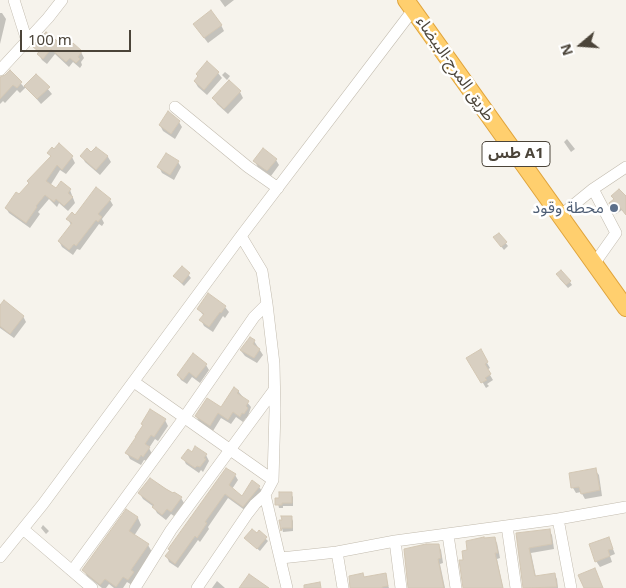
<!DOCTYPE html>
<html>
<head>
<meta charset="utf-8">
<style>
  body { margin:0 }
  #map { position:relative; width:626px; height:588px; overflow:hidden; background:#f6f3ec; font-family:"Noto Sans",sans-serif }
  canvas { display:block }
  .north { position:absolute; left:556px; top:20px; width:50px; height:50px; -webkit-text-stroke:4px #fff; paint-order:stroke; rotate:252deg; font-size:14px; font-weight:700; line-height:20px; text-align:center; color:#4b4439 }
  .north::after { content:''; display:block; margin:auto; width:18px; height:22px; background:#4b4439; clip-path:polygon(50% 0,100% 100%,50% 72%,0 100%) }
  .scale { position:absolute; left:20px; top:30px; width:111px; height:22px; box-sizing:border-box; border:2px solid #4b4439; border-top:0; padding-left:6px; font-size:15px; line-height:18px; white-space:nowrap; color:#4b4439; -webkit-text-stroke:4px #fff; paint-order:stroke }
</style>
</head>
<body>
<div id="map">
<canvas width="626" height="588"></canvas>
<div class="north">N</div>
<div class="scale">100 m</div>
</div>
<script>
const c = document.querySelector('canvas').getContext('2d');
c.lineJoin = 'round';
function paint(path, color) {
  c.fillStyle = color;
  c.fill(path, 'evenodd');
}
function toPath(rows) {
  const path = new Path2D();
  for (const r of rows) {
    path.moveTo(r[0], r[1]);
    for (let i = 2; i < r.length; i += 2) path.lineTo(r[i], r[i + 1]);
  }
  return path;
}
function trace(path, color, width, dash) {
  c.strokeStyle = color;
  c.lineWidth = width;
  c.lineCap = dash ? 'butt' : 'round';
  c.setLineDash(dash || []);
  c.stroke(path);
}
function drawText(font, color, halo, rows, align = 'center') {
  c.font = font + ' "Noto Sans","Noto Sans Arabic",sans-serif';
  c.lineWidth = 5;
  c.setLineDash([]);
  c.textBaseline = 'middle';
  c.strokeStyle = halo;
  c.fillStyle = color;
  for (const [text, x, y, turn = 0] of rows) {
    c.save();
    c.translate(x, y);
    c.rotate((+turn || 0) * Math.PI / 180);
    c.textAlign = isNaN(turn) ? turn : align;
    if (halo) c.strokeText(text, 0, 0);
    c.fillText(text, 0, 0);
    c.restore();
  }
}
const shadow = toPath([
  [220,0,234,0,225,7],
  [0,13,2,13,6,19,0,44],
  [221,25,224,31,208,43,198,30],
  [34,46,61,46,81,52,84,58,81,62,82,65,80,68,73,62,69,67,55,54,47,64,42,60],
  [10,72,24,87,36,75,52,94,41,104,26,87,20,93,17,90,5,103,3,101,0,104,0,81],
  [225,72,230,76,227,80,222,75],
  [218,73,222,78,207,95,198,87,195,82],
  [240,92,243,98,228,114,217,104,214,98],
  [179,122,182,127,175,139,163,131,160,125],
  [567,139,575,149,571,152,564,142],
  [97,149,108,157,111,162,100,175,85,162,82,156,92,153],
  [49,153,72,157,75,163,66,174,60,170,50,186,56,190,70,190,75,203,68,211,59,203,57,207,49,199,38,212,40,214,30,228,9,213,6,208,19,196,51,158],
  [276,160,279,165,271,176,258,167,255,162],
  [178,162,181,167,174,180,162,173,159,167],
  [626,198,626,215,622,210,616,214,610,203,615,199],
  [110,200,113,205,102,219,104,223,102,226,99,224,80,250,77,249,73,255,62,247,59,241,71,225,68,219],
  [499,235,508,246,504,250,497,241],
  [182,267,191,278,184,286,174,276],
  [559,278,570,282,572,285,568,288],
  [225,307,229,312,225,318,223,316,213,332,204,326,201,320,204,316,198,309],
  [0,308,23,316,26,322,14,338,0,328],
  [254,341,263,355,257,363,245,356,241,351],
  [480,351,490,368,487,370,493,380,487,384,489,386,486,388,468,358],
  [206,365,209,370,200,383,192,377,187,384,181,380,178,375],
  [238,391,251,407,247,419,246,418,243,422,236,417,231,424,221,418,213,431,199,421,196,416,222,409],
  [165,420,168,426,158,441,155,439,149,448,152,454,147,461,144,460,141,465,130,459,127,453,144,426,142,424],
  [192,453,206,455,209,461,203,472,201,470,199,473,186,464,183,458],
  [595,470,599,475,602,496,585,499,581,492,576,493,573,488],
  [235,475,238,480,232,489,242,498,259,487,262,491,246,511,228,498,208,527,209,529,200,542,198,540,178,568,169,562,167,557],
  [150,479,181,498,184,503,174,516,171,514,166,520,157,513,154,507,143,499,140,494],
  [291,494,293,497,293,506,283,506,283,508,279,508,277,499],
  [127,511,138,518,141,525,134,536,148,545,152,552,135,577,136,579,132,585,127,582,123,588,114,588,109,584,106,588,102,588,87,576,84,570],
  [291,517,293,521,293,531,283,532,280,521],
  [43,525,49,531,46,534,41,528],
  [549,530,552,535,554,549,531,553,536,577,554,574,557,579,558,588,524,588,517,534],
  [259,532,268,541,260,551,248,541],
  [494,538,497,543,500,558,497,559,503,588,464,588,464,561,469,551,484,540],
  [611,544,615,554,610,556,612,562,600,567,596,561],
  [438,545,441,550,443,563,440,564,445,588,409,588],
  [385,575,389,588,351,588,364,578],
  [217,581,225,588,212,588]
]);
const building = toPath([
  [211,10,222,25,204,38,193,24,211,10],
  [46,32,61,44,65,40,71,45,73,43,82,51,78,57,80,59,76,63,70,58,66,62,51,49,43,59,37,54,39,52,32,46,46,32],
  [207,61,219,72,204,90,194,81,198,76,196,74,207,61],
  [10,70,22,82,17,88,13,85,0,99,0,77,5,75,10,70],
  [36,74,50,87,37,99,24,86,36,74],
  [229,80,241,91,224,109,212,98,229,80],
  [168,111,180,121,171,134,159,125,168,111],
  [59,143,73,156,62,170,57,165,46,181,56,188,61,181,71,189,68,193,73,197,64,206,56,199,54,202,45,195,36,206,37,207,26,223,5,208,16,192,19,194,29,183,27,181,51,156,47,153,52,147,54,149,59,143],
  [96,147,108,156,96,170,80,156,87,148,91,152,96,147],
  [263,148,277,159,267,171,253,161,263,148],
  [166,153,179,161,170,175,157,167,166,153],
  [96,187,111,199,98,214,102,217,98,222,96,220,76,246,74,244,69,250,58,241,72,223,66,219,72,212,75,215,96,187],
  [619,189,626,196,626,215,618,205,612,210,609,203,614,199,611,196,619,189],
  [499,233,507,242,501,247,493,237,499,233],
  [182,266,190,273,182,283,173,276,182,266],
  [561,270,571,281,566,285,556,274,561,270],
  [208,293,226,306,221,313,220,312,209,327,199,320,204,314,197,309,208,293],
  [4,300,24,316,10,334,0,326,0,305,4,300],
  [250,337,255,340,253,344,260,349,254,358,240,350,250,337],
  [481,349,488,362,485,364,491,374,485,378,487,380,481,383,466,358,481,349],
  [193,353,207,364,196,378,189,372,183,380,177,375,193,353],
  [234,387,239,391,237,393,249,401,246,406,248,408,244,414,242,413,240,417,233,412,228,420,218,413,210,426,195,416,207,398,221,407,234,387],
  [150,409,166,419,154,437,151,435,145,444,150,447,143,457,141,455,138,460,125,453,136,437,135,437,143,425,141,424,150,409],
  [195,446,207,454,204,458,206,459,200,467,197,466,195,468,181,458,188,449,192,452,195,446],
  [226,468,236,474,229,485,242,496,252,480,260,486,243,507,225,494,205,522,207,523,197,538,195,536,175,564,165,556,170,550,168,549,226,468],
  [596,468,600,490,581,494,579,487,571,488,569,473,596,468],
  [150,478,166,489,173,493,174,492,182,497,171,512,167,509,162,515,152,507,154,505,138,493,150,478],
  [279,492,292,492,292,503,282,503,282,505,275,505,275,498,279,498,279,492],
  [126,509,138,517,129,531,149,544,131,570,134,572,128,580,123,577,116,587,105,579,100,585,82,570,126,509],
  [281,516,292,516,292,528,282,528,281,531,279,520,282,520,281,516],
  [252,529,257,533,259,530,267,537,257,549,244,538,252,529],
  [550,529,552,544,529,548,535,576,555,573,557,587,523,588,516,533,550,529],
  [484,537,484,538,495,537,498,553,495,553,503,588,463,588,459,560,463,560,462,551,467,550,466,541,484,537],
  [609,537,613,549,608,550,610,556,595,562,589,544,609,537],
  [426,544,439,544,441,558,438,559,444,588,408,588,404,549,426,544],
  [595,568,603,588,584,588,578,575,595,568],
  [363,573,364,577,386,573,388,586,382,587,382,588,350,588,349,576,363,573],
  [249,574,269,588,239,588,249,574],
  [320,582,321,588,304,588,304,585,320,582]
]);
const minor = toPath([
  [14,0,27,41],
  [0,70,48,18,62,0],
  [175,107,248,167,278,188],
  [593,189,616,233,594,264],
  [560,216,593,189,626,167],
  [241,236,262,271,267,304,274,364,275,410,273,480,265,495,287,588],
  [134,382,273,480],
  [558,519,571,588],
  [507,526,516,588],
  [23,529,92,588],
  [448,535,456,588],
  [395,541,401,588],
  [337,552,343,588],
  [0,557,43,504,241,236,413,10],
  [281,558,337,552,395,541,558,519,626,507],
  [72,571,184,418,254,317,267,304],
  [135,588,171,530,274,390],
  [197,588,248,513,255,504,265,495]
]);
const highway = toPath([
  [406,0,626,308]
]);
const markers = [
  [614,208,5,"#5c6f8a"]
];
const shields = [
  [516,154,68]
];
const shieldNames = [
  ["طس A1",516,154]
];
const streetNames = [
  ["طريق المرج-البيضاء",455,69,55]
];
const serviceNames = [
  ["محطة وقود",604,208]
];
paint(shadow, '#0003');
paint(building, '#d8cfc1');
trace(building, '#d3c7b4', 1);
trace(minor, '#c2bbae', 12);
trace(highway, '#e0a43c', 18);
trace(minor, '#fff', 11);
trace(highway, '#ffcf6e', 16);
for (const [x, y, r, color] of markers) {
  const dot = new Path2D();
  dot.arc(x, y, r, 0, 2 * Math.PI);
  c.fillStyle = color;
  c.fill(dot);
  trace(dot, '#fff', 2);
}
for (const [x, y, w] of shields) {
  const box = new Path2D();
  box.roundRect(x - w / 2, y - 12.5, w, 25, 4);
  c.fillStyle = '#fff';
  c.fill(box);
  trace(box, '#4b4439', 1);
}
drawText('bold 15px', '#4b4439', null, shieldNames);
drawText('16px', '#4b4439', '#fff', streetNames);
drawText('16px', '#4e5e75', '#fff', serviceNames, 'right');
</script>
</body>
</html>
